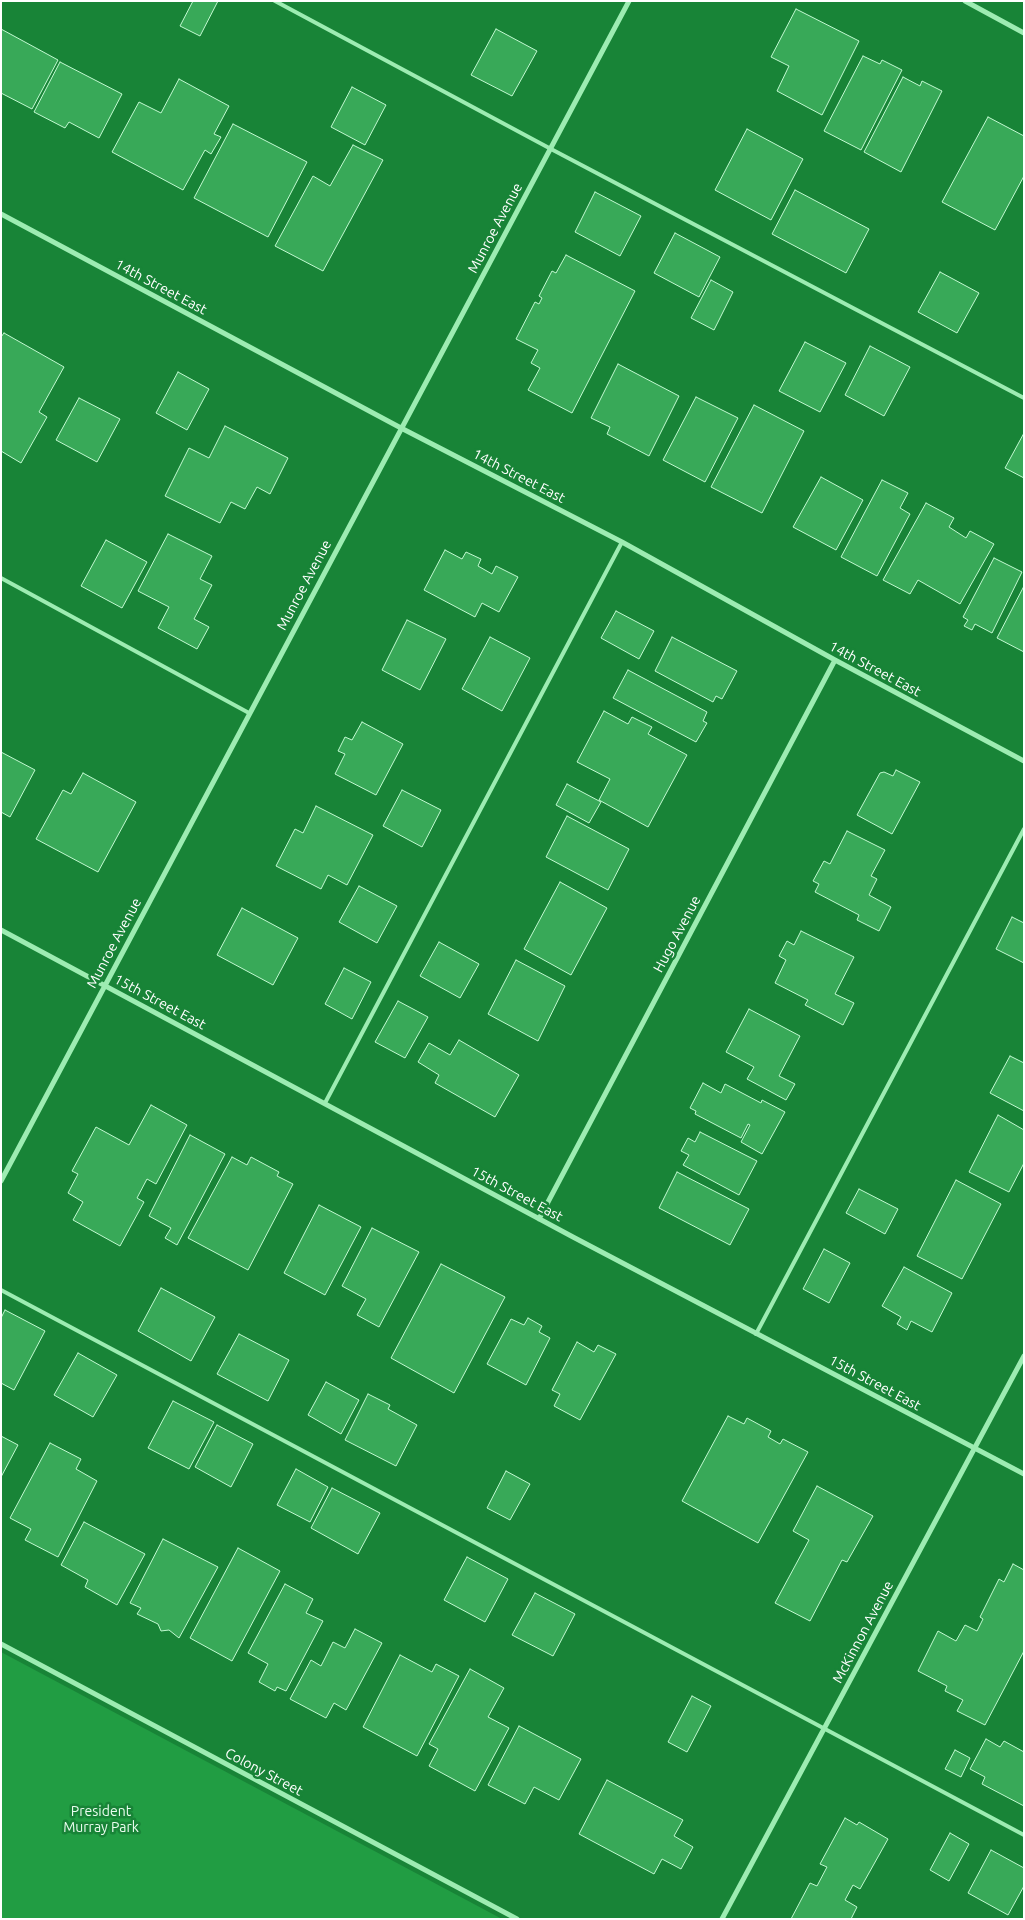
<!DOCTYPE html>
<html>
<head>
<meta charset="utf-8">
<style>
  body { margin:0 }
  #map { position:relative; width:1025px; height:1920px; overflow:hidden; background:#188437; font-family:Ubuntu,sans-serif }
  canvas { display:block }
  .frame { position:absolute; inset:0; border:2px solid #fff; pointer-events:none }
</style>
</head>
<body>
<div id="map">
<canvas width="1025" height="1920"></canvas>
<div class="frame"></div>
</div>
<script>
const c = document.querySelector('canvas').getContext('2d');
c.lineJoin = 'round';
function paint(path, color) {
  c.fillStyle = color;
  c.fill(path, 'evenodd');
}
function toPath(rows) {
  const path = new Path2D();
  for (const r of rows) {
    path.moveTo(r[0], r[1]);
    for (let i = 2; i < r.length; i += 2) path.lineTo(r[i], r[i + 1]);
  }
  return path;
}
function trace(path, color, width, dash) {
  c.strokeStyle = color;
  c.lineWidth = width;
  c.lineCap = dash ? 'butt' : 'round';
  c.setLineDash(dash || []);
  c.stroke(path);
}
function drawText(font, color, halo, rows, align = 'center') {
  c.font = font + ' Ubuntu,sans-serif';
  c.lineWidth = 5;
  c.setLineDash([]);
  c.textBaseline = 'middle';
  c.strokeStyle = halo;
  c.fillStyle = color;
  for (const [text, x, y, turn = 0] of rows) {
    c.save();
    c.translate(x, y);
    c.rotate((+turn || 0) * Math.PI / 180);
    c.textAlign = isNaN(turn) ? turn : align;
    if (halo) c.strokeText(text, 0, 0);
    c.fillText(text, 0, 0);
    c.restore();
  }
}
const green = toPath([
  [1,1652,502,1919,1,1919]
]);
const building = toPath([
  [193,1,218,1,200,36,180,26,193,1],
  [796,9,859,41,822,115,777,91,789,66,771,57,796,9],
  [1,29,58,60,32,109,1,93,1,29],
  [496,29,537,51,512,96,471,75,496,29],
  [863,56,880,64,882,60,902,70,861,150,824,131,863,56],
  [60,62,122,94,99,138,69,122,65,128,34,112,60,62],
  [903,77,920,86,922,81,942,91,901,172,864,152,903,77],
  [179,79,229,106,214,134,221,137,211,154,205,150,183,190,112,152,139,102,161,113,179,79],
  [352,87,386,105,365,145,331,127,352,87],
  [988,117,1024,136,1024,176,995,230,942,202,988,117],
  [233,124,307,162,268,237,194,198,233,124],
  [747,129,803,159,771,220,715,190,747,129],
  [353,145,383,160,323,271,275,246,313,176,330,186,353,145],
  [795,190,869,229,846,273,772,234,795,190],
  [595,192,641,216,620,256,575,232,595,192],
  [675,233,720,257,699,297,654,273,675,233],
  [566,255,635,291,572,413,528,390,540,368,531,363,538,350,516,339,535,302,539,304,542,298,539,296,552,271,556,273,566,255],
  [940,272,979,293,957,333,918,312,940,272],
  [711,280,733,292,714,330,691,318,711,280],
  [4,333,64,367,39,412,47,417,21,463,1,451,1,337,4,333],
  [805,342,846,363,820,412,779,391,805,342],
  [870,346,910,367,884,416,845,395,870,346],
  [618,364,679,396,649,456,607,434,610,427,591,418,618,364],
  [178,372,209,389,187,430,156,413,178,372],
  [696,397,738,418,705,482,663,460,696,397],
  [79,398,120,419,97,462,56,440,79,398],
  [754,405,804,431,762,513,711,487,754,405],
  [225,426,288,458,270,494,257,487,245,509,231,502,220,523,165,496,189,448,209,458,225,426],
  [1024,433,1024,478,1005,468,1024,433],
  [821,477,863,500,836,550,793,527,821,477],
  [882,480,908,493,900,508,910,514,877,576,841,557,882,480],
  [926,503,954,518,949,527,966,538,970,531,994,544,960,604,918,580,910,594,883,580,926,503],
  [168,534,212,556,200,579,212,585,194,619,209,627,197,649,158,628,169,607,138,591,168,534],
  [106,540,147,562,122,608,81,586,106,540],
  [445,550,462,559,466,552,481,559,478,566,492,574,496,566,518,577,499,612,482,603,475,617,424,590,445,550],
  [994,558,1022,572,992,633,975,624,972,630,964,626,968,620,963,617,994,558],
  [1024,586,1024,652,997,638,1024,586],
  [616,611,654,631,639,659,601,638,616,611],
  [407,620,446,639,420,690,382,670,407,620],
  [490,637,530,658,502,711,462,689,490,637],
  [672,637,737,671,722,699,716,696,713,702,655,671,672,637],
  [628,670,707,712,703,721,707,723,696,742,613,698,628,670],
  [604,711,628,724,632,717,652,727,648,734,687,755,648,827,599,800,610,779,577,762,604,711],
  [362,722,403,744,376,795,335,774,345,754,338,751,345,737,352,740,362,722],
  [1,752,35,770,10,817,1,812,1,752],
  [896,770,920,782,892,834,857,815,880,773,884,772,893,776,896,770],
  [83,773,136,802,98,872,36,839,63,790,71,794,83,773],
  [567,784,601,802,589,823,556,805,567,784],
  [402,790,441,810,422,847,383,826,402,790],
  [316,806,373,835,347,885,328,875,321,889,276,866,295,829,303,833,316,806],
  [567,816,629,849,608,890,546,857,567,816],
  [847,831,885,850,871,876,877,879,869,895,891,907,879,931,857,920,859,915,815,892,819,884,813,881,824,861,830,864,847,831],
  [560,882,607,908,571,975,524,949,560,882],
  [359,886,397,906,377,943,339,922,359,886],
  [242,908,298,938,273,985,217,955,242,908],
  [1012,917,1024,923,1024,963,996,949,1012,917],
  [801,931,854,957,835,994,854,1003,843,1025,805,1005,808,1000,775,983,786,960,779,956,787,941,794,945,801,931],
  [439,942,479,964,460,998,420,976,439,942],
  [516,960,565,986,538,1041,488,1014,516,960],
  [344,968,371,982,352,1019,325,1004,344,968],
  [398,1001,428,1017,405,1058,375,1042,398,1001],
  [749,1009,800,1036,779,1076,795,1084,786,1100,747,1079,754,1067,726,1052,749,1009],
  [459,1040,519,1075,495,1117,435,1083,439,1075,418,1062,429,1043,450,1055,459,1040],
  [1010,1056,1024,1063,1024,1111,990,1093,1010,1056],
  [703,1083,721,1093,725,1084,761,1103,762,1100,785,1112,762,1154,741,1142,750,1125,748,1124,741,1138,695,1114,696,1111,690,1108,703,1083],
  [151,1105,187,1125,156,1184,147,1179,137,1198,144,1202,120,1246,73,1220,83,1202,68,1193,78,1174,72,1171,96,1127,129,1145,151,1105],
  [998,1115,1024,1130,1024,1163,1009,1192,969,1172,998,1115],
  [700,1132,757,1161,739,1195,683,1165,689,1155,681,1151,688,1138,695,1142,700,1132],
  [190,1135,225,1154,177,1245,165,1238,171,1228,149,1216,190,1135],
  [232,1157,247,1165,251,1157,279,1172,277,1176,293,1184,248,1270,188,1238,232,1157],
  [677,1172,749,1209,730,1245,659,1208,677,1172],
  [956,1180,1001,1204,962,1279,917,1256,956,1180],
  [859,1189,898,1209,885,1234,846,1213,859,1189],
  [319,1205,361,1227,325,1295,284,1273,319,1205],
  [372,1228,419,1252,379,1327,357,1315,366,1299,342,1286,372,1228],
  [824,1249,850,1263,829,1303,803,1289,824,1249],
  [441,1264,505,1297,454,1393,391,1358,441,1264],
  [904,1267,952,1293,932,1332,911,1321,907,1330,897,1324,901,1317,882,1306,904,1267],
  [161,1288,215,1317,191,1361,138,1331,161,1288],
  [5,1310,45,1331,14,1390,1,1383,1,1318,5,1310],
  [528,1318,542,1326,539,1332,550,1338,526,1385,487,1364,511,1319,524,1325,528,1318],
  [239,1334,289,1360,268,1401,217,1374,239,1334],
  [577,1342,594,1352,598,1345,616,1354,580,1420,554,1406,560,1394,552,1390,577,1342],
  [78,1353,117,1375,93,1417,54,1395,78,1353],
  [326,1382,359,1400,341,1434,308,1415,326,1382],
  [368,1394,390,1405,388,1409,417,1425,396,1466,345,1440,368,1394],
  [173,1401,214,1422,189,1469,148,1448,173,1401],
  [728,1416,744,1424,747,1418,771,1431,768,1437,780,1444,783,1439,808,1452,758,1543,682,1501,728,1416],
  [217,1425,253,1444,231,1487,195,1467,217,1425],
  [1,1436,18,1445,1,1477,1,1436],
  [50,1443,81,1459,76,1469,97,1481,58,1557,25,1540,31,1529,10,1518,50,1443],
  [296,1469,328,1487,310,1522,277,1505,296,1469],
  [506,1471,530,1484,510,1520,487,1508,506,1471],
  [817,1486,873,1516,847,1562,842,1560,810,1621,775,1603,809,1540,793,1531,817,1486],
  [332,1488,380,1513,358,1554,311,1528,332,1488],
  [84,1522,145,1554,117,1605,85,1587,88,1580,61,1565,84,1522],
  [163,1539,218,1567,179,1638,169,1630,161,1631,158,1624,137,1614,141,1608,130,1603,163,1539],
  [238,1548,280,1571,232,1661,190,1638,238,1548],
  [467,1557,508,1579,485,1622,444,1600,467,1557],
  [1013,1564,1024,1570,1024,1651,985,1725,957,1711,963,1700,945,1691,947,1686,918,1671,938,1631,956,1641,965,1625,977,1631,983,1619,980,1617,999,1579,1004,1582,1013,1564],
  [285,1584,313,1599,306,1613,323,1621,286,1691,277,1687,275,1691,259,1682,268,1664,248,1653,285,1584],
  [535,1593,575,1614,553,1656,512,1635,535,1593],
  [355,1629,382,1643,346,1710,334,1703,326,1718,290,1699,311,1660,321,1666,333,1642,345,1648,355,1629],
  [400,1655,432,1672,436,1664,459,1676,417,1756,363,1727,400,1655],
  [470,1669,504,1688,488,1717,509,1728,475,1791,429,1766,438,1749,429,1744,470,1669],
  [692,1696,711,1706,687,1752,668,1742,692,1696],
  [519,1726,581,1759,559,1800,534,1787,525,1804,488,1785,519,1726],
  [986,1739,1000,1747,1004,1741,1024,1752,1024,1806,982,1784,985,1777,970,1769,986,1739],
  [955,1750,970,1758,961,1777,945,1769,955,1750],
  [607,1780,683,1820,674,1836,693,1847,681,1869,662,1859,654,1874,579,1834,607,1780],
  [845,1818,857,1825,859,1822,888,1839,860,1889,853,1885,845,1900,857,1907,851,1919,791,1919,810,1883,817,1886,827,1867,820,1864,845,1818],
  [950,1833,969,1844,949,1881,930,1870,950,1833],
  [991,1850,1024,1868,1024,1886,1008,1915,968,1893,991,1850]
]);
const lane = toPath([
  [275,1,551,149,1024,398],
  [1,578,249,713],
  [325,1103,622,542],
  [1,1290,1024,1835],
  [756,1334,1024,829]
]);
const street = toPath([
  [965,1,1024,33],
  [1,214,401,428,622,542,835,660,1024,761],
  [1,930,573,1237,1024,1474],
  [1,1181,629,1],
  [539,1219,835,660],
  [1,1644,517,1919],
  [722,1919,1024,1356]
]);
const streetNames = [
  ["Munroe Avenue",495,228,-62],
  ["14th Street East",161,287,28],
  ["14th Street East",519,476,27],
  ["Munroe Avenue",304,585,-62],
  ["14th Street East",875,669,28],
  ["Hugo Avenue",677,934,-62],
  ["Munroe Avenue",114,943,-62],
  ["15th Street East",160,1002,28],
  ["15th Street East",517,1194,28],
  ["15th Street East",875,1383,28],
  ["McKinnon Avenue",863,1632,-62],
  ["Colony Street",264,1772,28]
];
const parkNames = [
  ["President",101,1811],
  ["Murray Park",101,1827]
];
paint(green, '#219d43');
paint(building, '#38a958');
trace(building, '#c2f9d1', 1);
trace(lane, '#9decb2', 4);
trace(street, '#9decb2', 5);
drawText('14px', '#fff', '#188437', streetNames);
drawText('14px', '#eafdef', '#188437', parkNames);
</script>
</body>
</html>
